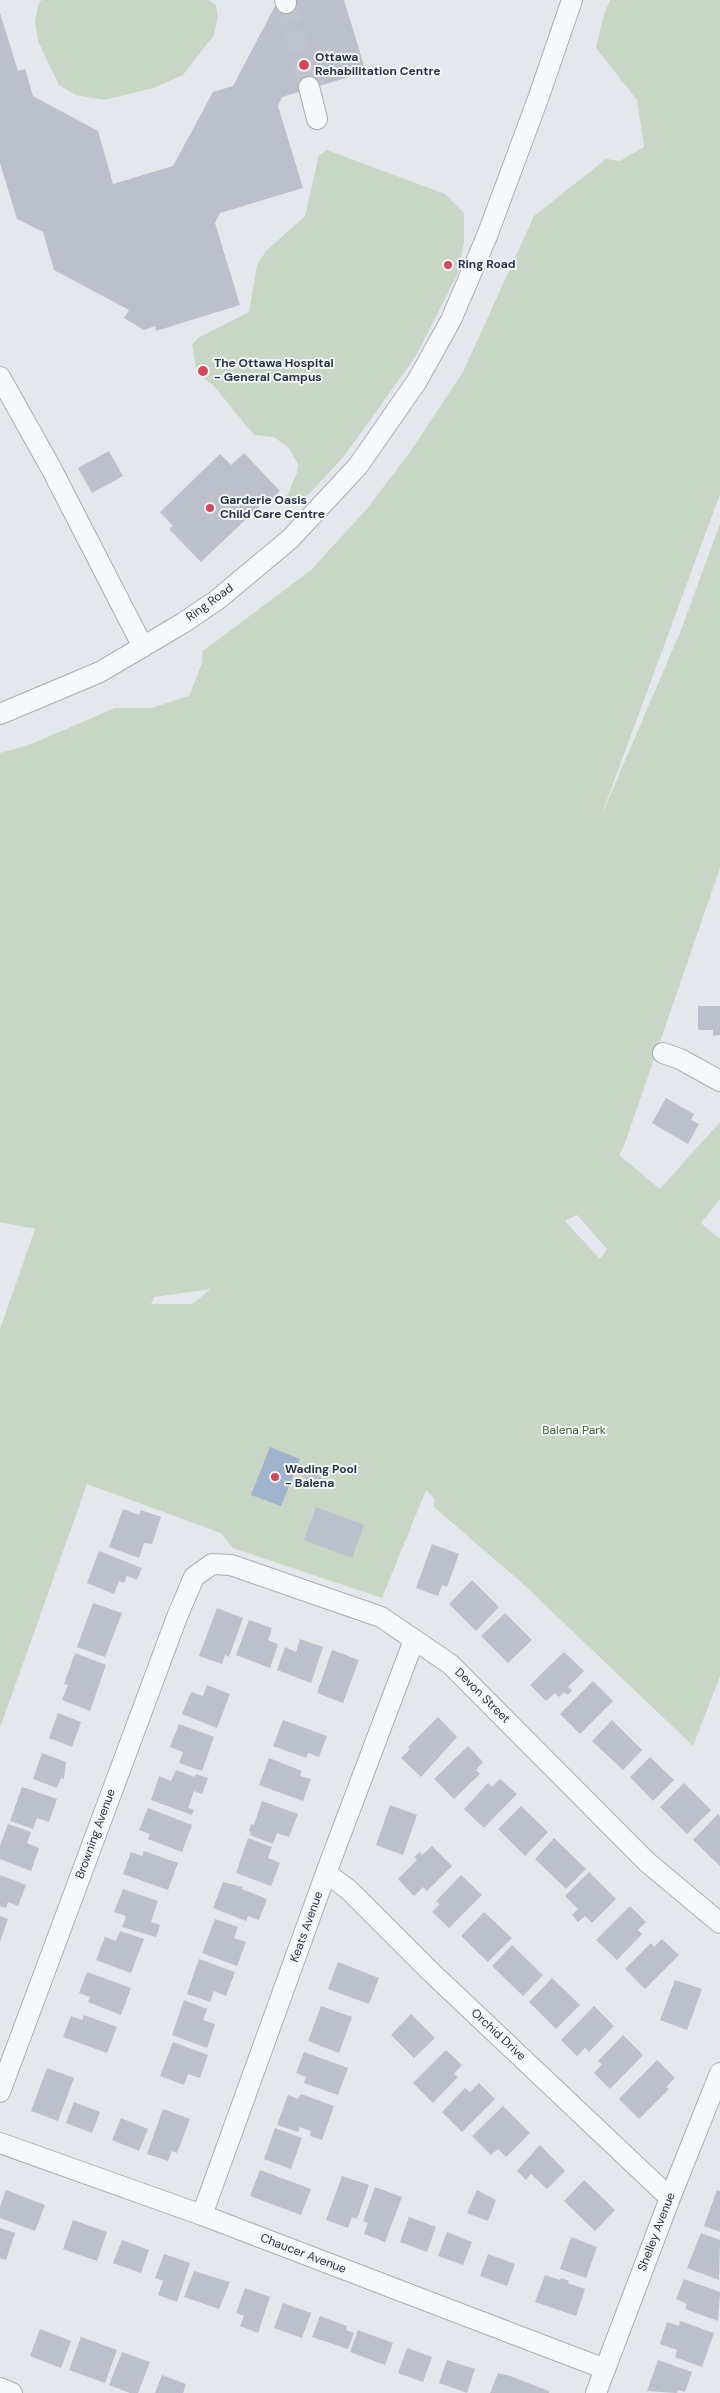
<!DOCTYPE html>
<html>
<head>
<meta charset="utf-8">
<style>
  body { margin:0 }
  canvas { display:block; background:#e4e7ec }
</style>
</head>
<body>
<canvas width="720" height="2393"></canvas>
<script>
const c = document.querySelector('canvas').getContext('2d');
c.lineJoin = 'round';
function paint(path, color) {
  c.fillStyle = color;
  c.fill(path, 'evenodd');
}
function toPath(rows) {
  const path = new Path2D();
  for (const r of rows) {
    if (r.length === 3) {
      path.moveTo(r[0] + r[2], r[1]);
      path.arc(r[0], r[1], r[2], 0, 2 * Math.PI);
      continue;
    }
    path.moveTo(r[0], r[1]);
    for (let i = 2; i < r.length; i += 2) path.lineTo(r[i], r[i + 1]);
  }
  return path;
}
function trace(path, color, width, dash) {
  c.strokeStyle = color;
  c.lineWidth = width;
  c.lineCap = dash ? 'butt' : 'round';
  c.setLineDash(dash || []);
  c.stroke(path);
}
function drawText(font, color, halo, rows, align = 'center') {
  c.font = font + ' "DM Sans",sans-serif';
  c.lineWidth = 4;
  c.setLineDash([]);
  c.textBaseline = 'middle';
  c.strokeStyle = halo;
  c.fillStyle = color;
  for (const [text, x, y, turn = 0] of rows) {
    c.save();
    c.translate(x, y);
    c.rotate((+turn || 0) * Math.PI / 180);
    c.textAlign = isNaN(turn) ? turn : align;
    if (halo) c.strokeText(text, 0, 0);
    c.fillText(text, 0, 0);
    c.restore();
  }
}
const green = toPath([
  [42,0,208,0,216,5,218,17,214,35,183,75,154,88,104,100,76,95,59,85,38,41,35,21,39,2],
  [610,0,720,0,720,494,600,819,681,630,720,524,720,868,624,1146,619,1155,660,1189,720,1122,720,1199,701,1223,720,1239,720,1676,693,1746,522,1583,434,1507,434,1498,426,1490,382,1598,233,1548,221,1533,87,1484,0,1728,0,1329,35,1229,0,1222,0,753,29,745,115,708,151,708,189,696,202,663,203,651,310,571,366,510,410,452,463,372,534,216,606,159,620,161,644,147,637,100,596,48,604,14],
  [577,1215,607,1249,600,1259,565,1221],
  [211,1289,192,1304,151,1304,154,1297],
  [327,150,445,194,464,213,464,242,458,273,416,356,345,455,309,494,292,506,283,505,297,473,298,464,289,448,274,437,254,435,213,385,197,374,192,345,198,338,249,312,257,265,266,251,305,216,319,155]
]);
const water = toPath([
  [270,1447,300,1459,281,1506,251,1495]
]);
const building = toPath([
  [296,0,344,0,366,72,282,97,278,106,303,188,220,213,215,223,240,305,156,331,155,326,144,330,124,318,129,310,54,270,43,232,17,219,0,163,0,13,18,71,25,69,33,96,98,131,113,184,173,166,213,92,233,86,275,6],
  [109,451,123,476,92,493,78,468],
  [244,453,280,491,266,505,263,503,201,562,169,529,173,526,160,512,220,454,231,465],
  [698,1006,720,1006,720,1035,713,1036,713,1030,698,1030],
  [666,1098,694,1114,691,1120,699,1124,688,1144,652,1123],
  [313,1474,9],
  [316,1507,364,1525,352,1558,304,1540],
  [123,1509,139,1515,141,1510,161,1517,152,1544,144,1543,139,1558,109,1547],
  [432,1544,459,1554,447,1587,442,1585,438,1596,416,1588],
  [99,1551,142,1568,137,1580,127,1576,124,1583,119,1581,114,1594,87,1583],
  [472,1580,499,1607,476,1631,449,1604],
  [93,1603,122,1613,105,1657,77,1647],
  [217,1608,243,1618,229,1657,225,1655,222,1664,199,1656],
  [505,1613,532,1640,508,1663,481,1636],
  [249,1620,272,1628,268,1640,278,1644,270,1668,236,1655],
  [300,1639,323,1647,311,1683,277,1670,285,1647,296,1652],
  [332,1650,359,1660,343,1703,317,1693],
  [564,1652,584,1671,568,1687,572,1690,568,1695,564,1692,559,1697,555,1693,546,1701,530,1685],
  [75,1653,106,1665,90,1711,62,1700,68,1685,64,1684],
  [593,1681,613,1701,580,1734,560,1714],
  [207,1685,230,1694,217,1728,182,1714,191,1692,203,1696],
  [58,1713,81,1722,72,1747,49,1738],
  [438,1717,457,1737,421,1777,401,1758,410,1749,408,1747],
  [283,1720,327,1736,319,1757,308,1753,306,1758,273,1746],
  [612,1720,642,1750,623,1770,592,1741],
  [179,1724,214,1737,202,1771,179,1763,183,1752,170,1747],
  [468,1746,483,1762,476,1770,480,1774,454,1799,434,1779],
  [42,1753,66,1762,64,1779,61,1778,57,1788,33,1779],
  [650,1757,674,1780,653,1801,630,1777],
  [269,1758,302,1771,300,1776,311,1779,303,1801,259,1785],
  [176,1770,195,1777,196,1774,208,1778,202,1794,194,1791,188,1808,194,1810,192,1815,151,1800,159,1776,171,1781],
  [500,1779,517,1794,484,1828,464,1809,488,1783,492,1787],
  [684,1783,711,1810,687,1834,660,1807],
  [22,1787,57,1799,49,1822,37,1818,33,1829,10,1821],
  [262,1801,298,1814,289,1837,277,1833,273,1844,250,1835,251,1832,249,1831,251,1824,254,1825],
  [390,1805,417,1815,403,1855,376,1845],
  [521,1806,548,1832,525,1856,498,1829],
  [148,1808,192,1825,182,1852,148,1839,150,1834,139,1830],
  [718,1814,720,1817,720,1866,693,1840],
  [8,1824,31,1832,27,1843,39,1848,31,1871,0,1859,0,1846],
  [248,1838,272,1847,268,1858,280,1863,271,1886,236,1873],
  [554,1838,586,1869,566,1889,535,1859],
  [432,1846,452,1866,427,1891,423,1887,414,1896,398,1879,417,1860,414,1857,420,1852,422,1855],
  [144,1851,178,1863,168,1890,123,1874,131,1852,142,1856],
  [589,1872,616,1899,592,1923,585,1916,578,1922,572,1915,578,1909,565,1896],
  [0,1875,26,1885,18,1906,8,1902,6,1908,0,1906],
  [461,1875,482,1895,449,1928,432,1912,440,1904,436,1901],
  [223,1882,242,1887,242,1889,267,1899,259,1920,248,1916,246,1921,213,1908],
  [123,1889,158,1901,151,1922,160,1925,156,1937,122,1927,126,1916,114,1912],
  [630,1906,646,1922,638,1930,642,1934,617,1960,596,1940],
  [484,1912,512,1938,488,1962,461,1936],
  [0,1916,8,1919,0,1942],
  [215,1919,238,1927,234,1938,246,1942,237,1966,202,1953],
  [120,1931,144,1939,131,1973,96,1960,105,1937,116,1941],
  [662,1939,679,1955,645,1989,625,1969,651,1943,654,1947],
  [512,1945,543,1975,523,1996,492,1966],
  [199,1959,235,1972,226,1996,214,1991,210,2002,187,1994],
  [338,1962,379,1978,369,2004,328,1989],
  [87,1972,131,1988,121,2015,88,2002,90,1997,79,1993],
  [552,1978,580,2005,556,2029,529,2002],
  [675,1980,702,1989,687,2030,660,2020],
  [184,2000,207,2009,203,2020,215,2024,207,2048,172,2035],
  [321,2006,352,2017,339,2053,308,2041],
  [594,2006,614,2026,589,2052,585,2048,577,2056,561,2040],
  [411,2014,435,2038,414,2058,391,2035],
  [84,2015,117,2027,107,2053,63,2037,71,2016,82,2020],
  [623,2035,643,2055,610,2089,594,2073,602,2064,598,2061],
  [173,2042,208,2055,200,2078,188,2074,184,2085,160,2076],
  [446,2050,462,2065,454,2074,458,2077,433,2103,413,2083],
  [304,2052,348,2068,338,2095,304,2083,306,2077,296,2073],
  [657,2060,675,2078,666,2087,669,2089,639,2119,619,2099],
  [47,2068,74,2078,58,2121,31,2111],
  [479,2083,495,2099,462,2132,442,2112,465,2088,470,2092],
  [301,2094,334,2106,322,2140,310,2136,311,2131,300,2127,298,2132,277,2125,288,2095,298,2099],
  [74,2102,100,2112,92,2133,66,2123],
  [503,2106,530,2133,506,2157,498,2149,491,2155,472,2136],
  [163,2109,190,2119,177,2153,172,2151,168,2161,147,2154],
  [121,2118,148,2129,139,2151,112,2140],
  [275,2128,302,2138,291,2169,264,2159],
  [540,2145,565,2171,547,2189,531,2174,526,2180,517,2171],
  [260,2170,311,2189,301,2215,250,2196],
  [342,2176,369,2185,357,2219,352,2217,348,2228,326,2220],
  [584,2180,615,2210,595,2231,564,2201],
  [375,2187,402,2197,385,2242,364,2234,368,2223,363,2221],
  [6,2190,45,2205,35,2231,0,2218,0,2207],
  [477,2190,496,2200,488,2221,467,2213],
  [717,2190,720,2191,720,2232,704,2226],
  [409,2217,436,2227,427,2252,400,2242],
  [73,2220,107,2232,97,2261,63,2249],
  [0,2228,15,2233,6,2260,0,2258],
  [447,2232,472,2242,463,2265,438,2256],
  [701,2233,720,2240,719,2280,687,2268],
  [571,2237,597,2247,586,2278,560,2269],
  [122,2240,149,2250,141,2273,113,2263],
  [164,2254,190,2263,177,2302,158,2295,163,2281,155,2278],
  [488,2254,515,2264,507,2286,480,2276],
  [194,2271,230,2282,219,2309,184,2297],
  [545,2275,560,2280,561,2278,569,2281,568,2283,585,2289,576,2316,535,2302],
  [684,2279,720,2292,718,2321,685,2309,687,2304,676,2299],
  [245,2288,270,2297,258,2333,240,2326,244,2316,236,2313],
  [283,2303,311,2313,302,2338,274,2328],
  [320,2316,347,2326,346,2330,354,2333,348,2349,312,2337],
  [680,2321,714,2333,702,2367,675,2357,677,2350,660,2344,667,2322,679,2326],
  [40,2329,71,2341,61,2368,30,2356],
  [358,2330,393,2343,385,2365,350,2352],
  [81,2337,117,2350,105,2383,69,2370],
  [407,2348,432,2357,423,2382,398,2373],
  [122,2352,150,2362,138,2393,130,2393,109,2385],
  [447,2360,475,2369,467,2393,439,2383],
  [658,2360,692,2372,685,2392,678,2390,677,2393,647,2391],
  [498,2373,510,2376,549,2391,549,2393,490,2393],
  [162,2375,186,2384,183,2393,155,2393]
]);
const minorTunnel = toPath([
  [286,3,309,87]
]);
const minor = toPath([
  [285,0,286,3],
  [309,87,317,119],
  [0,377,51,468,143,647],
  [0,714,100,672,183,623,217,600,290,539,358,466,417,381,451,320,487,236,539,96,572,0],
  [663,1053,680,1059,720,1081],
  [326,1873,349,1890,431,1972,670,2198],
  [0,2092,177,1617,194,1577,212,1564,231,1565,381,1617,450,1664,647,1862,720,1923],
  [0,2143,202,2215,605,2369],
  [202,2215,326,1873,414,1640],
  [0,2388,12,2393],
  [596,2393,670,2198,720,2073]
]);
const markers = [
  [304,65,6,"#d1495b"],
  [448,265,5,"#d1495b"],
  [203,371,6,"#d1495b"],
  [210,508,5,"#d1495b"],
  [275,1477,5,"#d1495b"]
];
const poiNames = [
  ["Ottawa",315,58],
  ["Rehabilitation Centre",315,72],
  ["Ring Road",458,265],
  ["The Ottawa Hospital",214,364],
  ["- General Campus",214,378],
  ["Garderie Oasis",220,501],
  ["Child Care Centre",220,515],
  ["Wading Pool",285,1470],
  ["- Balena",285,1484]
];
const streetNames = [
  ["Ring Road",210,603,-36],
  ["Devon Street",482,1696,45],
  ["Browning Avenue",96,1834,-70],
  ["Keats Avenue",307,1927,-70],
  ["Orchid Drive",498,2035,43],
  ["Shelley Avenue",657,2232,-69],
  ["Chaucer Avenue",303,2254,21]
];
const parkNames = [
  ["Balena Park",574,1431]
];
paint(green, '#c9d6c5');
paint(water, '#9fb4cc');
paint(building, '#bbc0ca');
trace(minorTunnel, '#bfc3cb', 20, [20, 10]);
trace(minor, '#a9aeb7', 22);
trace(minor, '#f7f8fa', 20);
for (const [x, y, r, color] of markers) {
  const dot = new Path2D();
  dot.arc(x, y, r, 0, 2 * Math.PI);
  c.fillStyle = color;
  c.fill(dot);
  trace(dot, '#f4f6f9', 2);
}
drawText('bold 12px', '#2b3445', '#f4f6f9', poiNames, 'left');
drawText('12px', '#2b3445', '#f4f6f9', streetNames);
drawText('12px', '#3f6138', '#f4f6f9', parkNames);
</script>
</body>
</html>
